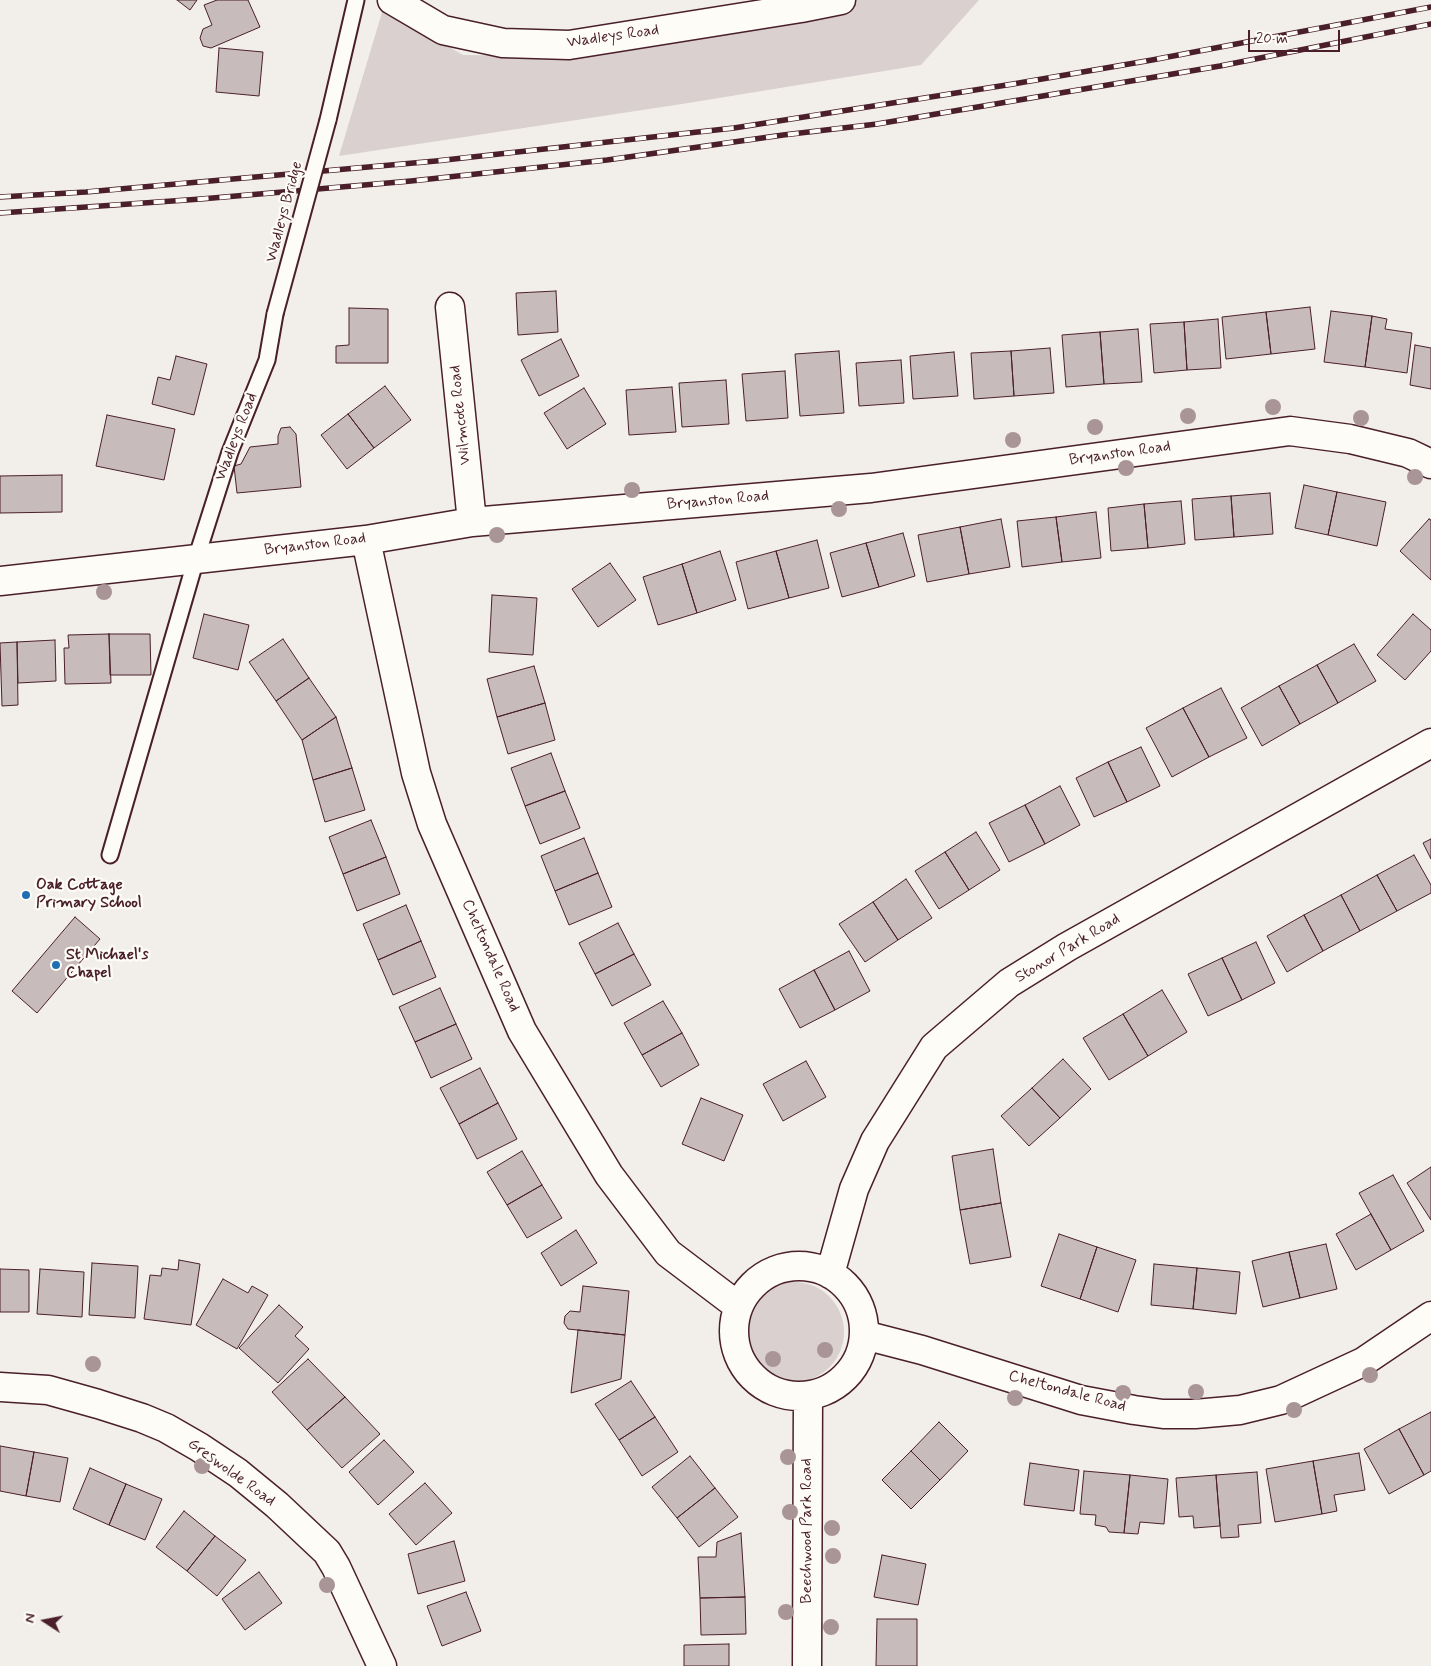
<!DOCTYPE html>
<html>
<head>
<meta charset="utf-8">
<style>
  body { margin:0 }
  #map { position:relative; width:1431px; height:1666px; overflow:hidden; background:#f2efeb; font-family:Mynerve,sans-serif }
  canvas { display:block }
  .north { position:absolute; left:20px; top:1596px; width:50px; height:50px; -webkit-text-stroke:4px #fdfcf7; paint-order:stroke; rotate:281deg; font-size:14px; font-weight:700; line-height:20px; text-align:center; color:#4a1f2b }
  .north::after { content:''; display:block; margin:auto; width:18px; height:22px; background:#4a1f2b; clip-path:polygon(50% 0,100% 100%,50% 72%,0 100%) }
  .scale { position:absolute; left:1248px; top:30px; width:92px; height:22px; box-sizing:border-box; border:2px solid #4a1f2b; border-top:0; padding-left:6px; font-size:15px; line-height:18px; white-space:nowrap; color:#4a1f2b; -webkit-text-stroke:4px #fdfcf7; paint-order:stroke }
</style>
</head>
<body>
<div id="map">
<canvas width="1431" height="1666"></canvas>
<div class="north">N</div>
<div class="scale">20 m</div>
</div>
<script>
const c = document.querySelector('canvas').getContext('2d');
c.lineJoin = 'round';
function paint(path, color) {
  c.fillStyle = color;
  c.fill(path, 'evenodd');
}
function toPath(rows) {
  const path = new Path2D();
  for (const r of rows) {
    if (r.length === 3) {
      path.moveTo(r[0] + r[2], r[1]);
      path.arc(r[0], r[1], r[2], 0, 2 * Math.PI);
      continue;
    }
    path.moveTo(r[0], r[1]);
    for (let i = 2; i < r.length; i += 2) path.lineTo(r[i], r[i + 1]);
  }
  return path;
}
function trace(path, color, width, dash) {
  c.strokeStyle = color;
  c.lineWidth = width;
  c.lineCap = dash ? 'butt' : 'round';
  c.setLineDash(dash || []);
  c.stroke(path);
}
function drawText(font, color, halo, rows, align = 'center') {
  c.font = font + ' Mynerve,sans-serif';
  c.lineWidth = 4.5;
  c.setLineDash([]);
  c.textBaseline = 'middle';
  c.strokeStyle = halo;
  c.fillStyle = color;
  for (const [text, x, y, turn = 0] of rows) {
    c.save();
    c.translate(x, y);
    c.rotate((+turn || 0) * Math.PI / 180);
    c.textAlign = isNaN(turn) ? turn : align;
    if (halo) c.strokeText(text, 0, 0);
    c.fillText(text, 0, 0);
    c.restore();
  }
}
const green = toPath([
  [847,0,979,0,921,65,682,104,339,156,383,9,463,55,528,56],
  [794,1332,50]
]);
const building = toPath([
  [177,0,197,0,190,10,177,0],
  [217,0,248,0,260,27,211,48,203,46,200,38,203,29,212,25,204,5,217,0],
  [219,48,263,52,259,96,216,92,219,48],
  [556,291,558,332,518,335,516,293,556,291],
  [1310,307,1315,349,1271,354,1266,312,1310,307],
  [349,308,388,309,388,363,336,363,336,346,349,345,349,308],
  [1331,311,1372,316,1365,367,1324,362,1331,311],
  [1266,312,1271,354,1226,359,1222,317,1266,312],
  [1372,316,1387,319,1385,329,1412,333,1407,373,1365,367,1372,316],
  [1218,319,1221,368,1187,370,1184,322,1218,319],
  [1184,322,1187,370,1154,373,1150,324,1184,322],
  [1138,329,1142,382,1104,384,1100,332,1138,329],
  [1100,332,1104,384,1066,387,1062,335,1100,332],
  [561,339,579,376,539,396,521,360,561,339],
  [1415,345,1431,348,1431,389,1410,385,1415,345],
  [1050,348,1054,393,1014,396,1011,351,1050,348],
  [839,351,844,413,800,416,795,354,839,351],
  [1011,351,1014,396,974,399,971,353,1011,351],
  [954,352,958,396,913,399,910,356,954,352],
  [176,356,207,364,194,415,152,404,158,377,170,380,176,356],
  [901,360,904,403,859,406,856,363,901,360],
  [785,371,788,418,746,421,742,374,785,371],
  [726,380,729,424,682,427,679,383,726,380],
  [385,386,411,420,374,448,348,414,385,386],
  [672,387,676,432,629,435,626,390,672,387],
  [584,388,606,424,567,449,544,413,584,388],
  [348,414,374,448,347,469,321,435,348,414],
  [107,415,175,429,164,480,96,466,107,415],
  [290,427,296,434,301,487,237,493,234,466,241,464,250,447,278,444,278,436,281,428,290,427],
  [62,475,62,512,0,513,0,476,62,475],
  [1304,485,1337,492,1328,535,1295,528,1304,485],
  [1337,492,1386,502,1377,546,1328,535,1337,492],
  [1270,493,1273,534,1234,537,1231,496,1270,493],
  [1231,496,1234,537,1195,540,1192,499,1231,496],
  [1181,501,1185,544,1148,548,1144,504,1181,501],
  [1144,504,1148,548,1111,551,1108,508,1144,504],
  [1096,512,1101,558,1062,562,1056,517,1096,512],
  [1056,517,1062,562,1022,567,1017,521,1056,517],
  [1001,519,1010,567,969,574,960,527,1001,519],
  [1429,519,1431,520,1431,580,1400,551,1429,519],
  [960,527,969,574,927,582,918,535,960,527],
  [903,533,915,576,879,587,866,543,903,533],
  [817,540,829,588,789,598,776,551,817,540],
  [866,543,879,587,842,597,830,553,866,543],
  [720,551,736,600,697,613,682,564,720,551],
  [776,551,789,598,748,609,736,562,776,551],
  [610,563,636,600,598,627,572,589,610,563],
  [682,564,697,613,658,625,643,577,682,564],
  [492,595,537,598,533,655,489,652,492,595],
  [204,614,249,625,238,670,193,658,204,614],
  [1413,614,1431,630,1431,651,1405,680,1377,655,1413,614],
  [109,634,150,634,151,675,110,675,109,634],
  [109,634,111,683,65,684,64,648,69,648,68,635,109,634],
  [283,639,309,678,276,701,249,662,283,639],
  [55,640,56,681,18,683,17,642,55,640],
  [17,642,18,705,2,706,0,643,17,642],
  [1354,644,1376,681,1338,703,1317,665,1354,644],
  [1317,665,1338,703,1300,724,1279,686,1317,665],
  [534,666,545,703,497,717,487,679,534,666],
  [309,678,336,717,302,740,276,701,309,678],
  [1279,686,1300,724,1262,746,1241,708,1279,686],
  [1221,688,1247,738,1209,757,1183,708,1221,688],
  [545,703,555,740,508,754,497,717,545,703],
  [1183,708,1209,757,1172,777,1146,728,1183,708],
  [336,717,352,768,313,780,302,740,336,717],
  [1141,747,1160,786,1127,802,1108,762,1141,747],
  [551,753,565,791,525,806,511,768,551,753],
  [1108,762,1127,802,1094,817,1076,778,1108,762],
  [352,768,365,810,325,822,313,780,352,768],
  [1060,786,1080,825,1045,844,1025,805,1060,786],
  [565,791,580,828,540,844,525,806,565,791],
  [1025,805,1045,844,1009,862,989,823,1025,805],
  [371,820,386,857,343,874,329,837,371,820],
  [976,832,1000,870,969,890,945,852,976,832],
  [584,838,598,873,555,891,541,856,584,838],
  [1431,839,1431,859,1423,843,1431,839],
  [945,852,969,890,939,909,915,871,945,852],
  [1414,855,1431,885,1431,893,1397,911,1377,875,1414,855],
  [386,857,400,894,357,911,343,874,386,857],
  [598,873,612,907,569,925,555,891,598,873],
  [1377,875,1397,911,1360,931,1341,895,1377,875],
  [906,879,932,918,898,940,873,902,906,879],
  [1341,895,1360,931,1323,951,1304,915,1341,895],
  [873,902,898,940,865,962,839,924,873,902],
  [406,905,421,941,378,960,363,924,406,905],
  [1304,915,1323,951,1287,972,1267,936,1304,915],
  [75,917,100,939,37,1013,12,991,75,917],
  [618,923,634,954,595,974,579,943,618,923],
  [421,941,436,977,393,995,378,960,421,941],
  [1256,942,1275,983,1242,1000,1222,958,1256,942],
  [849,951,870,991,835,1010,814,970,849,951],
  [634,954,651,985,612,1006,595,974,634,954],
  [1222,958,1242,1000,1208,1016,1188,974,1222,958],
  [814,970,835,1010,800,1028,779,989,814,970],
  [440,988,456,1024,415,1042,399,1007,440,988],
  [1162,990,1187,1032,1148,1056,1123,1014,1162,990],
  [663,1001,682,1033,642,1055,624,1023,663,1001],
  [1123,1014,1148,1056,1109,1080,1083,1038,1123,1014],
  [456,1024,472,1059,431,1078,415,1042,456,1024],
  [682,1033,699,1065,661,1087,642,1055,682,1033],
  [1063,1059,1091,1089,1060,1118,1032,1088,1063,1059],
  [806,1061,826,1097,783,1121,763,1084,806,1061],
  [480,1068,498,1103,459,1124,440,1088,480,1068],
  [1032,1088,1060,1118,1029,1146,1001,1116,1032,1088],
  [701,1098,743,1115,724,1161,682,1144,701,1098],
  [498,1103,517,1139,477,1159,459,1124,498,1103],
  [993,1149,1001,1203,960,1210,952,1156,993,1149],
  [522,1151,542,1185,507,1205,487,1172,522,1151],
  [1431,1167,1431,1220,1407,1183,1431,1167],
  [1393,1175,1424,1231,1391,1250,1359,1193,1393,1175],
  [542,1185,562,1218,527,1238,507,1205,542,1185],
  [1001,1203,1011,1257,970,1264,960,1210,1001,1203],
  [1371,1214,1391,1250,1356,1270,1336,1234,1371,1214],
  [576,1230,597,1263,561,1286,541,1253,576,1230],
  [1059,1234,1097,1247,1080,1299,1041,1286,1059,1234],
  [1326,1244,1337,1289,1300,1298,1289,1252,1326,1244],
  [1097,1247,1136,1260,1118,1312,1080,1299,1097,1247],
  [1289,1252,1300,1298,1263,1307,1252,1261,1289,1252],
  [179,1260,200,1264,191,1325,144,1319,150,1275,161,1276,162,1268,178,1270,179,1260],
  [92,1263,138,1266,135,1318,89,1315,92,1263],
  [1154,1264,1197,1268,1193,1309,1151,1305,1154,1264],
  [1197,1268,1240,1272,1236,1314,1193,1309,1197,1268],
  [0,1269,29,1270,29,1312,0,1312,0,1269],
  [40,1269,84,1272,82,1317,37,1314,40,1269],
  [223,1279,248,1293,252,1286,268,1295,237,1349,196,1325,223,1279],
  [583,1286,629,1291,625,1335,568,1329,564,1323,565,1316,570,1311,580,1312,583,1286],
  [279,1305,303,1327,295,1336,309,1349,278,1383,239,1348,279,1305],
  [578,1330,625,1335,621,1379,571,1393,578,1330],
  [308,1359,345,1397,307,1430,272,1392,308,1359],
  [631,1381,655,1417,619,1440,595,1404,631,1381],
  [345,1397,380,1434,342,1468,307,1430,345,1397],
  [1431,1412,1431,1471,1424,1475,1399,1429,1431,1412],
  [655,1417,678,1452,642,1476,619,1440,655,1417],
  [939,1422,968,1451,940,1480,911,1451,939,1422],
  [1399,1429,1424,1475,1389,1494,1364,1449,1399,1429],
  [384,1440,414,1472,378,1505,349,1472,384,1440],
  [0,1446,34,1452,26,1496,0,1491,0,1446],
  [911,1451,940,1480,911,1509,882,1480,911,1451],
  [34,1452,68,1458,60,1502,26,1496,34,1452],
  [1359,1453,1365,1490,1334,1495,1337,1511,1322,1514,1313,1461,1359,1453],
  [690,1456,715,1488,677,1518,652,1487,690,1456],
  [1313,1461,1322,1514,1275,1522,1266,1469,1313,1461],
  [1030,1463,1079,1470,1074,1511,1024,1505,1030,1463],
  [90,1468,126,1484,109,1525,73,1509,90,1468],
  [1084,1471,1130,1475,1124,1533,1109,1532,1106,1527,1095,1525,1096,1515,1080,1514,1084,1471],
  [1257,1472,1261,1523,1238,1525,1239,1537,1221,1538,1216,1475,1257,1472],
  [1130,1475,1168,1479,1164,1524,1140,1522,1138,1534,1124,1533,1130,1475],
  [1216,1475,1220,1526,1194,1528,1193,1516,1179,1517,1176,1478,1216,1475],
  [425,1483,452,1513,416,1545,389,1514,425,1483],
  [126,1484,162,1499,145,1540,109,1525,126,1484],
  [715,1488,738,1517,699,1547,677,1518,715,1488],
  [184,1511,215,1536,187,1571,156,1547,184,1511],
  [741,1533,745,1597,700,1598,698,1557,716,1557,717,1542,741,1533],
  [215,1536,246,1560,217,1596,187,1571,215,1536],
  [454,1541,465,1581,418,1594,408,1554,454,1541],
  [882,1555,926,1564,918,1605,874,1597,882,1555],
  [259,1572,282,1603,245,1630,222,1599,259,1572],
  [466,1592,481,1631,442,1646,427,1606,466,1592],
  [745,1597,746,1634,701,1635,700,1598,745,1597],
  [877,1619,917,1619,917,1666,876,1666,877,1619],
  [729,1644,729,1666,684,1666,684,1645,729,1644]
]);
const lane = toPath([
  [328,120,356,0],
  [110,855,196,559,230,452,267,360,275,314]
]);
const street = toPath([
  [392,0,443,30,503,43,569,45,801,8,841,0],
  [450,307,472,522],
  [366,540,416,773,432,824,522,1031,609,1175,668,1253,738,1306],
  [0,581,366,540,472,522,871,488,1290,431,1350,439,1408,453,1431,464],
  [799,1331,65],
  [830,1274,854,1189,875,1141,934,1047,1009,983,1067,947,1431,743],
  [864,1335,922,1350,1081,1400,1134,1410,1163,1414,1195,1414,1240,1410,1281,1400,1363,1362,1431,1316],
  [0,1387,48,1390,98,1404,142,1418,166,1428,199,1447,238,1473,277,1505,327,1552,336,1567,382,1666],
  [807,1666,808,1396]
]);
const rail = toPath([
  [0,197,86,192,436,161,734,128,1013,84,1152,60,1431,7],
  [0,213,201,199,411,181,607,160,783,135,877,124,1220,66,1431,24]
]);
const laneBridge = toPath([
  [275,314,328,120]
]);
const trees = [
  [1273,407],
  [1188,416],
  [1361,418],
  [1095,427],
  [1013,440],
  [1126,468],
  [1415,477],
  [632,490],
  [839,509],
  [497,535],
  [104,592],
  [825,1350],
  [773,1359],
  [93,1364],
  [1370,1375],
  [1196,1392],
  [1123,1393],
  [1015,1398],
  [1294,1410],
  [788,1457],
  [202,1466],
  [790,1512],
  [832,1528],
  [833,1556],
  [327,1585],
  [786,1612],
  [831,1627]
];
const markers = [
  [26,895,5,"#1f6fb2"],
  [56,965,5,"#1f6fb2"]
];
const streetNames = [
  ["Wadleys Road",613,37,-8],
  ["Wadleys Bridge",285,212,-75],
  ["Wilmcote Road",461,415,-96],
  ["Wadleys Road",237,437,-69],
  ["Bryanston Road",1120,454,-8],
  ["Bryanston Road",718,501,-5],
  ["Bryanston Road",315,545,-7],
  ["Stonor Park Road",1068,949,-31],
  ["Cheltondale Road",490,956,66],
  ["Cheltondale Road",1067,1392,15],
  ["Greswolde Road",231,1473,36],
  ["Beechwood Park Road",808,1531,-90]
];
const poiNames = [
  ["Oak Cottage",36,886],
  ["Primary School",36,904],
  ["St Michael's",66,956],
  ["Chapel",66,974]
];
paint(green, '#d9d0cf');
paint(building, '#c8bbbb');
trace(building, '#4a1f2b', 1);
trace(lane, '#4a1f2b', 19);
trace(street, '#4a1f2b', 31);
trace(lane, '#fdfcf7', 15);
trace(street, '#fdfcf7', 28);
trace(rail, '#4a1f2b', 5.5);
trace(rail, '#fdfcf7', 4, [11]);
trace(laneBridge, '#4a1f2b', 19, []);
trace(laneBridge, '#fdfcf7', 15);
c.fillStyle = '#a99598';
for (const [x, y] of trees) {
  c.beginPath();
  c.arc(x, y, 8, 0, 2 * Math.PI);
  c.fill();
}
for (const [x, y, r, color] of markers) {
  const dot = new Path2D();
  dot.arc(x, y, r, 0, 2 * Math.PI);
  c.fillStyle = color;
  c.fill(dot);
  trace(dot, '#fdfcf7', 2);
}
drawText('16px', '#4a1f2b', '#fdfcf7', streetNames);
drawText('bold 16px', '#4a1f2b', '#fdfcf7', poiNames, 'left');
</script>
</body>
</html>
